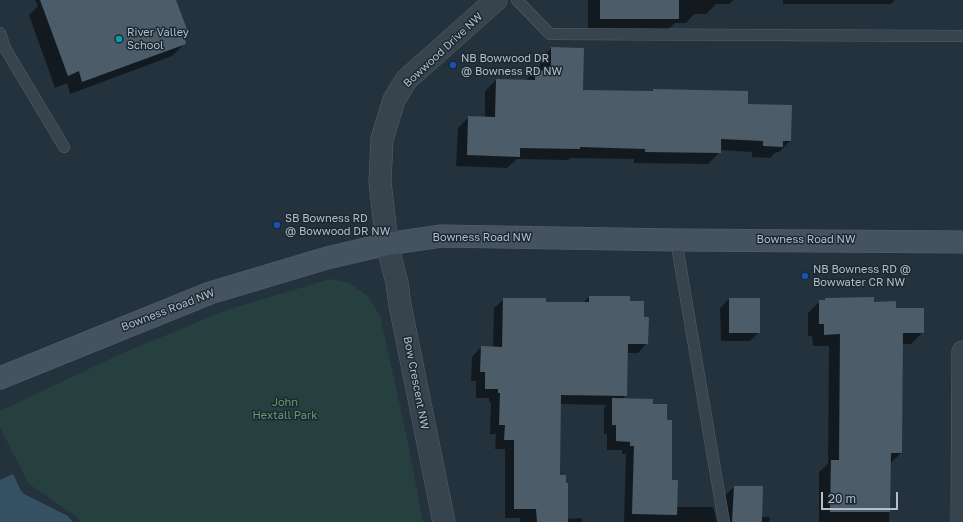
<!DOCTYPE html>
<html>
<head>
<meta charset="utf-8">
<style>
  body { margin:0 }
  #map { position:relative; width:963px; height:522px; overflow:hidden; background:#23323d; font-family:"Golos Text",sans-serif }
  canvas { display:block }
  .scale { position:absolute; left:821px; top:492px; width:77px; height:18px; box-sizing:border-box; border:2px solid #b3bec9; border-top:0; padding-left:5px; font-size:12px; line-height:14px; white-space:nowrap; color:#b3bec9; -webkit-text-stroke:3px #1c2832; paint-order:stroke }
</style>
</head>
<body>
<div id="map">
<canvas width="963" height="522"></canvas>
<div class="scale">20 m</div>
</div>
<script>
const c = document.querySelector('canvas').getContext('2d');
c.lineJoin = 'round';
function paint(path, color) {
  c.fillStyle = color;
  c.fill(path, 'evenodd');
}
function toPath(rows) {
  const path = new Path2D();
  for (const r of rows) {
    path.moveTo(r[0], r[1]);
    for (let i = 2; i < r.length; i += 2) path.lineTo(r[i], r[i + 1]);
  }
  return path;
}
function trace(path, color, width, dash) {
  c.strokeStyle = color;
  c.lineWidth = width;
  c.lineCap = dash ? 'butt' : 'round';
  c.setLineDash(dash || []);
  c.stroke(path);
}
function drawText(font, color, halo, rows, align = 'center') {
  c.font = font + ' "Golos Text",sans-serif';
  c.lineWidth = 3;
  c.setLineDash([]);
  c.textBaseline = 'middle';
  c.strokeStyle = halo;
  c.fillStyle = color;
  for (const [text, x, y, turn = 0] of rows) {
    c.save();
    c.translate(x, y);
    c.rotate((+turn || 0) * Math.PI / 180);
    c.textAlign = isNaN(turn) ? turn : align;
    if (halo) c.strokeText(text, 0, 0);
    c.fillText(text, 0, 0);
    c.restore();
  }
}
const green = toPath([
  [330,279,349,283,368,296,380,316,408,443,423,522,80,522,78,518,29,484,0,428,0,411,125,352,227,310]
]);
const water = toPath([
  [0,445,20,489,24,494,68,516,73,522,0,522]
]);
const pier = toPath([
  [0,443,2,445,15,473,0,480]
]);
const shadow = toPath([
  [35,0,175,0,187,32,183,36,185,43,172,56,70,94,67,83,55,88,29,15,38,6],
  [588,0,733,0,729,4,716,4,706,14,694,14,686,23,675,23,666,31,588,31],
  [783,0,895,0,891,4,783,4],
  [551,48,582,91,651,92,653,90,747,105,790,141,779,152,776,152,770,158,752,157,752,152,720,150,720,152,708,164,634,163,634,159,570,158,568,160,517,159,507,168,456,166,458,128,469,117,485,118,485,91,496,80,526,80,535,71,540,72,540,60],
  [589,297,629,302,643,318,647,343,638,353,627,353,626,395,622,400,652,405,666,421,671,481,677,507,713,507,717,522,624,522,626,454,622,454,622,450,607,450,607,434,604,434,604,408,607,405,560,404,559,476,567,519,582,518,582,522,520,522,520,518,505,518,505,449,495,449,496,434,490,434,491,402,489,402,489,398,476,398,476,381,471,381,472,357,481,347,493,347,494,308,504,299,545,303,583,303],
  [729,299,759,332,750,341,721,341,720,308],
  [825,299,873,303,895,309,923,332,911,344,902,344,901,453,890,464,889,522,819,522,819,472,828,464,829,346,813,346,812,336,808,336,808,313,820,301,823,301],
  [734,487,762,487,761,517,770,517,769,522,721,522,725,512,725,495]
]);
const building = toPath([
  [40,0,176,0,188,32,184,34,186,44,82,82,79,71,68,76],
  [600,0,679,0,679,19,600,19],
  [551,47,584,48,583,90,653,91,653,89,748,91,748,104,792,105,791,141,783,141,783,147,763,146,763,141,721,139,721,153,645,152,645,149,580,147,580,149,520,148,520,157,467,155,468,116,495,117,496,79,535,80,535,70,551,71],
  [589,296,630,296,630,301,644,301,644,317,649,317,648,344,628,344,627,396,561,395,560,475,566,475,566,483,568,483,568,522,537,522,536,509,514,509,514,440,504,440,505,425,499,425,500,393,498,393,498,389,485,389,485,372,480,372,481,346,502,347,503,298,546,298,546,302,589,302],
  [874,297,874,302,896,301,896,308,924,308,924,333,903,333,902,453,891,453,890,512,830,512,831,460,839,460,840,334,824,335,824,324,819,324,819,300,825,300,825,298],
  [729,298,760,298,760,333,729,333],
  [612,398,653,399,653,404,667,404,667,420,672,420,672,480,678,480,677,515,632,514,634,446,630,446,630,442,616,441,616,425,612,425],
  [734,486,763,486,762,522,732,522]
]);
const lane = toPath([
  [517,0,550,34,963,36],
  [0,33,5,48,64,147],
  [676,240,724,522]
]);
const street = toPath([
  [444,522,400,305,397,283,387,244,380,182,382,139,394,100,406,80,496,0],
  [962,522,963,352]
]);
const secondary = toPath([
  [0,378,210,293,327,258,387,244,441,236,676,240,963,242]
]);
const markers = [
  [119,39,4,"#0f9aa8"],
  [453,65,4,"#1a4fb4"],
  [277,225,4,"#1a4fb4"],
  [805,276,4,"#1a4fb4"]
];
const poiNames = [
  ["River Valley",127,33],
  ["School",127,46],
  ["NB Bowwood DR",461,59],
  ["@ Bowness RD NW",461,72],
  ["SB Bowness RD",285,219],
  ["@ Bowwood DR NW",285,232],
  ["NB Bowness RD @",813,270],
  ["Bowwater CR NW",813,283]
];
const streetNames = [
  ["Bowwood Drive NW",443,50,-43],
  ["Bowness Road NW",482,238],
  ["Bowness Road NW",806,240],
  ["Bowness Road NW",168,310,-21],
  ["Bow Crescent NW",416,383,79]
];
const parkNames = [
  ["John",285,403],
  ["Hextall Park",285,416]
];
paint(green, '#26403f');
paint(water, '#365064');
paint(pier, '#23323d');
paint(shadow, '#0007');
paint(building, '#4c5c69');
trace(lane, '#55616b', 12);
trace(street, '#55616b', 23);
trace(secondary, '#55616b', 23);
trace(lane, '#37434d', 11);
trace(street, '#37434d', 22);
trace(secondary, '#455360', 22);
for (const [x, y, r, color] of markers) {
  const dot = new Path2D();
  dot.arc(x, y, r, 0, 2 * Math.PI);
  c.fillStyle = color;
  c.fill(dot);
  trace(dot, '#1c2832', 1.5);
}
drawText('11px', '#b3bec9', '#1c2832', poiNames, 'left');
drawText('11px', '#b3bec9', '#1c2832', streetNames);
drawText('11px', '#699a6e', '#1c2832', parkNames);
</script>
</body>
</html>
